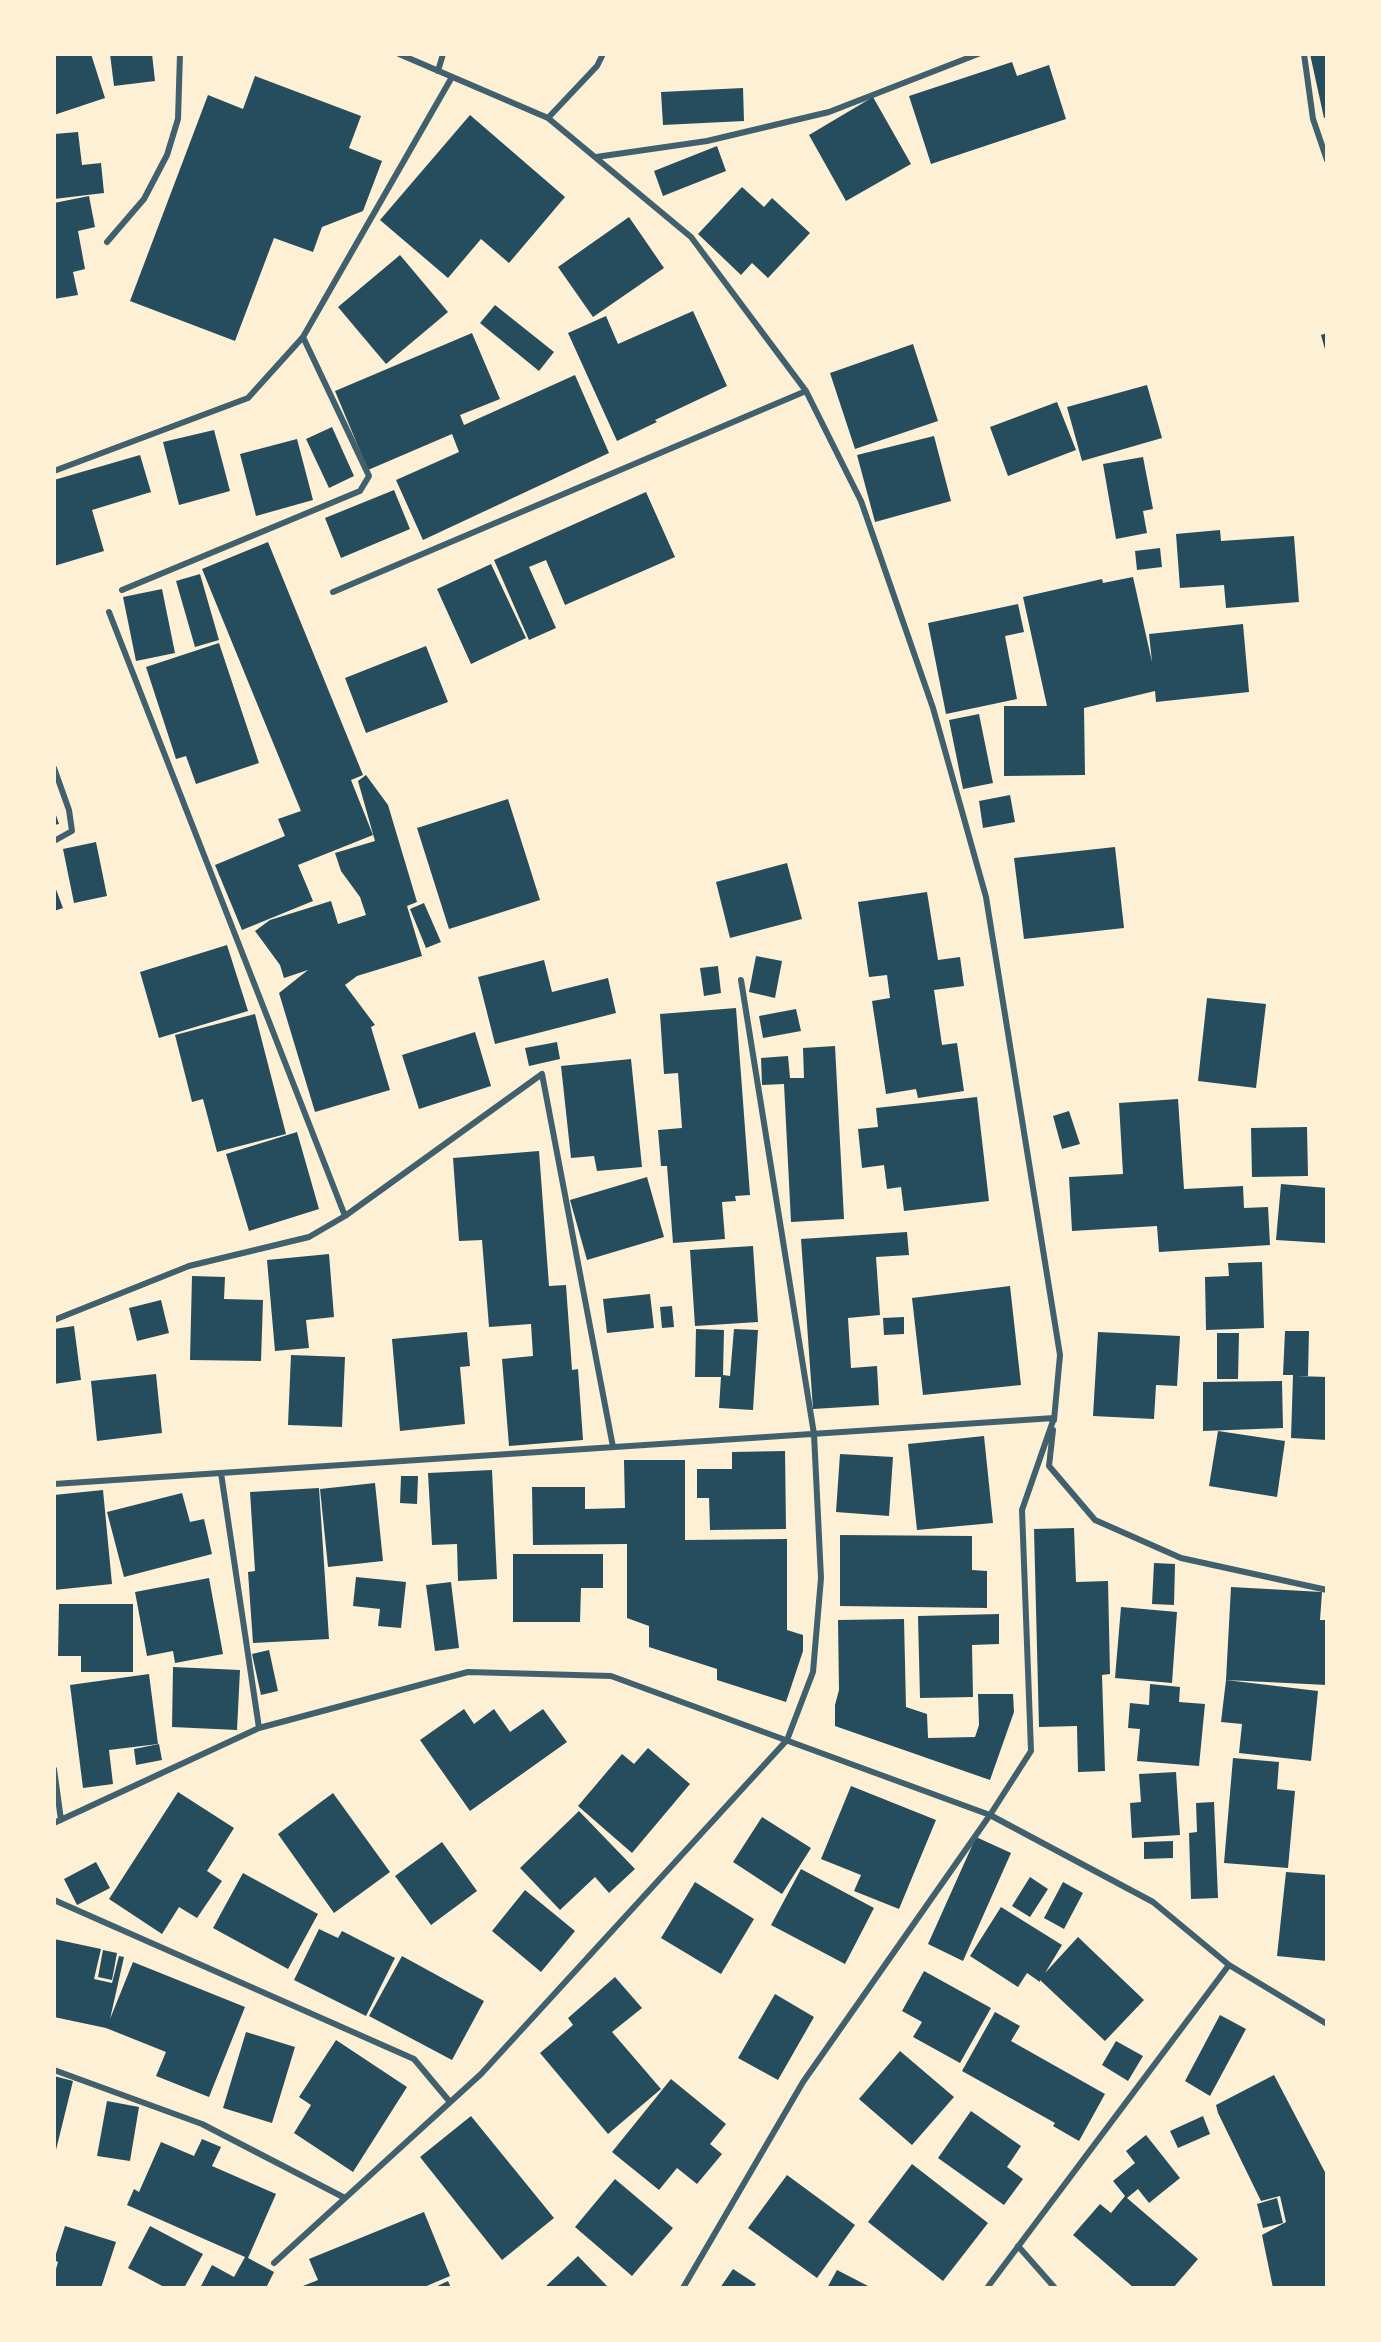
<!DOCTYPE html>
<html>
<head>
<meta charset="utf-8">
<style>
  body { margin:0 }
  #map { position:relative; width:1381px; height:2342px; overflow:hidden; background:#fdf0d5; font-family:"Sofia Sans Condensed",sans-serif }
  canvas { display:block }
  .frame { position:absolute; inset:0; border:56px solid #fdf0d5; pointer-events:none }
</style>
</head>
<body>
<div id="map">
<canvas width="1381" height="2342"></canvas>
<div class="frame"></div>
</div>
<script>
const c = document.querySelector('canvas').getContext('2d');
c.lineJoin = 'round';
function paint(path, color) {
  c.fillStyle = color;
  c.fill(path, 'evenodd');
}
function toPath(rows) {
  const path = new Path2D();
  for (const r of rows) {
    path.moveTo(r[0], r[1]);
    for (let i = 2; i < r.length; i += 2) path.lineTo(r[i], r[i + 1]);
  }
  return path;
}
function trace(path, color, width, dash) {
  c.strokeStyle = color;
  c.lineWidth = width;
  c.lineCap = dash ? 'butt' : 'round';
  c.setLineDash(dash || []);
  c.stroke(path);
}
const building = toPath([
  [54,54,91,54,105,98,54,115],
  [110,54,152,54,155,81,114,86],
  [1310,54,1327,54,1327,117,1324,118],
  [1012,62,1017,76,1049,65,1066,119,931,164,909,96],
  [255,76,361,116,349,148,382,161,363,211,322,227,313,252,274,238,235,341,130,301,208,95,243,109],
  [743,88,744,121,663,125,661,92],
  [873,97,911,164,846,201,809,135],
  [470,115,565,197,509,263,481,239,448,278,380,220],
  [78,132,82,165,101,163,104,193,54,199,54,134],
  [717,146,726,171,663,196,654,171],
  [742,187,764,207,772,198,810,233,768,278,752,263,741,275,698,234],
  [89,196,95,227,78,231,85,269,73,272,78,295,54,299,54,203],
  [629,217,664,268,593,317,558,267],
  [400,255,448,312,386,364,338,307],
  [495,305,554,352,539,371,480,323],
  [693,311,727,386,655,420,657,422,617,441,568,333,606,316,618,344],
  [472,333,500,399,460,415,464,425,575,375,609,453,423,540,396,480,459,452,452,434,368,470,335,391],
  [1327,333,1327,353,1326,353,1321,335],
  [913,344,938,421,855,449,830,373],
  [1147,385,1162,438,1082,461,1067,407],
  [1057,402,1076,450,1008,476,990,427],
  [332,427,354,476,329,488,306,439],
  [214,430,230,491,179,505,163,442],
  [934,436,951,501,875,522,857,455],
  [297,439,313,500,256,516,240,454],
  [140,455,151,492,92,510,104,551,54,566,54,480],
  [1143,457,1153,509,1143,511,1147,533,1116,539,1103,464],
  [394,490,410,529,341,558,325,518],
  [646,492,675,557,565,605,546,560,529,567,556,628,529,640,494,560],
  [1220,530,1221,541,1294,536,1299,602,1226,608,1224,585,1180,588,1176,534],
  [268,542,363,775,351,780,373,835,298,865,313,901,242,930,215,865,285,836,278,819,301,811,202,569],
  [1160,548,1162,567,1137,570,1135,551],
  [491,564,526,638,471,664,437,589],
  [200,574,219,640,195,647,176,581],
  [1133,577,1152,662,1149,634,1243,624,1249,692,1156,702,1155,691,1084,708,1085,775,1004,776,1004,706,1047,706,1023,597,1102,579,1103,583],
  [162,589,175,653,136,661,123,597],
  [1018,604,1024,632,1005,636,1017,699,946,714,928,623],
  [219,643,259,763,196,784,186,756,176,759,146,667],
  [426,646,448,702,366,733,345,678],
  [979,714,993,783,963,789,949,720],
  [366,775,388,805,417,902,407,906,422,956,357,976,345,985,375,1025,371,1027,390,1090,315,1112,279,993,308,970,284,978,280,965,255,931,270,920,331,901,338,924,366,915,360,897,341,871,335,853,375,841,358,781],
  [1010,795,1015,822,983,828,979,801],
  [508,799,540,900,449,929,417,828],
  [54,809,59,824,54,825],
  [96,842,107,896,74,903,63,849],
  [1115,847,1124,928,1024,939,1014,858],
  [787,863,802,919,730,938,716,882],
  [54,884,63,908,54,911],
  [927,892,938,960,960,957,964,986,934,990,942,1045,957,1043,964,1091,918,1098,916,1089,886,1094,872,1001,890,998,887,975,869,977,858,902],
  [424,903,441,942,426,948,410,909],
  [227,945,248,1011,159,1038,140,972],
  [756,956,782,961,775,998,749,992],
  [544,960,552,992,608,978,616,1013,495,1044,478,977],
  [718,966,721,993,704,996,700,968],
  [1207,998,1266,1004,1256,1088,1198,1081],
  [736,1008,750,1195,735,1196,736,1201,722,1202,725,1239,673,1243,667,1166,661,1166,658,1130,682,1128,678,1073,664,1074,660,1014],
  [796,1009,801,1031,763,1038,759,1016],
  [255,1014,286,1134,217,1152,203,1099,192,1102,175,1035],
  [475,1032,491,1086,419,1109,402,1055],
  [557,1042,560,1059,529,1066,525,1048],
  [835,1046,844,1219,791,1222,784,1084,762,1085,761,1058,788,1056,790,1078,804,1078,803,1048],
  [631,1059,642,1167,597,1171,594,1156,571,1158,561,1066],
  [977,1097,989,1201,904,1211,901,1187,887,1189,884,1165,862,1168,858,1129,878,1127,876,1108],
  [1178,1099,1184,1189,1243,1186,1244,1208,1268,1207,1270,1245,1159,1252,1157,1226,1072,1231,1069,1177,1123,1174,1119,1103],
  [1069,1111,1080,1144,1062,1149,1053,1116],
  [1307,1127,1308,1176,1252,1177,1251,1128],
  [297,1132,319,1209,249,1231,226,1154],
  [539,1151,549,1286,566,1285,572,1370,578,1369,583,1440,509,1446,502,1359,533,1356,531,1324,489,1327,482,1240,459,1241,453,1158],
  [647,1177,664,1237,587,1260,570,1200],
  [1281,1184,1327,1188,1325,1243,1276,1240],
  [907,1232,909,1255,876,1257,880,1315,848,1318,851,1368,877,1366,879,1405,813,1409,801,1239],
  [753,1246,758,1322,695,1326,690,1250],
  [329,1254,334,1317,306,1320,309,1348,275,1351,267,1260],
  [1262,1262,1264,1328,1206,1330,1205,1277,1229,1276,1228,1263],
  [192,1276,225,1277,224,1299,263,1300,261,1361,190,1360],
  [1010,1286,1021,1385,923,1395,912,1298],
  [650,1294,654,1328,607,1333,603,1299],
  [161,1300,169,1333,137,1341,129,1308],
  [672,1306,674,1327,662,1328,660,1307],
  [904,1317,904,1334,884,1335,883,1318],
  [74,1326,81,1380,54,1384,54,1329],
  [696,1329,724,1330,723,1375,730,1376,734,1329,758,1330,753,1410,719,1408,721,1377,695,1377],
  [1285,1331,1309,1331,1308,1376,1296,1376,1327,1377,1327,1440,1291,1438,1293,1375,1283,1375],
  [467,1332,470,1366,460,1367,465,1424,400,1431,392,1339],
  [1098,1332,1180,1336,1177,1386,1156,1385,1154,1419,1093,1416],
  [1217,1333,1239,1333,1238,1379,1217,1379],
  [291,1355,345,1357,342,1427,288,1425],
  [156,1374,162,1433,97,1441,91,1381],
  [1282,1381,1283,1428,1203,1431,1203,1382],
  [1218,1431,1285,1441,1277,1497,1209,1486],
  [984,1436,993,1523,917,1530,908,1444],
  [785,1451,786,1529,710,1530,709,1498,697,1498,697,1469,732,1469,732,1452],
  [840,1454,893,1457,889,1516,836,1512],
  [624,1460,685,1460,685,1540,787,1539,787,1630,803,1635,803,1651,786,1702,717,1680,717,1669,649,1647,649,1626,627,1618,627,1544,533,1545,532,1487,585,1487,585,1509,625,1508],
  [492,1470,497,1579,458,1581,457,1544,432,1545,428,1473],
  [401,1476,418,1476,417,1504,400,1503],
  [375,1483,383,1561,328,1567,320,1489],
  [319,1488,329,1639,253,1643,248,1572,255,1571,250,1492],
  [103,1490,112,1584,54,1590,54,1495],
  [182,1493,190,1522,204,1519,212,1554,124,1577,107,1512],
  [1074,1528,1076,1582,1108,1581,1110,1674,1102,1675,1105,1771,1078,1772,1077,1726,1039,1727,1034,1529],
  [840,1535,972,1536,972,1570,987,1571,987,1608,840,1606],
  [513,1554,603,1554,603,1588,581,1588,580,1622,513,1622],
  [1154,1563,1175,1564,1174,1605,1152,1604],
  [356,1577,406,1582,401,1628,378,1626,380,1609,353,1606],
  [209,1578,223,1654,175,1663,173,1651,147,1656,135,1592],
  [451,1582,459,1648,435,1651,426,1585],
  [1231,1587,1322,1592,1320,1620,1327,1620,1327,1685,1226,1680],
  [59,1604,133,1604,133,1672,81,1672,81,1656,58,1656],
  [1121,1607,1177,1612,1172,1683,1115,1678],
  [999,1614,999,1644,972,1645,973,1697,920,1698,918,1616],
  [904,1619,906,1707,927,1714,928,1738,975,1737,979,1725,978,1694,1013,1694,1014,1712,990,1780,835,1726,835,1705,839,1690,838,1620],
  [269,1650,278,1691,261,1695,252,1654],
  [173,1667,240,1670,237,1730,172,1727],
  [149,1674,158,1744,109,1750,113,1784,83,1788,70,1685],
  [1226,1680,1318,1691,1311,1761,1239,1753,1242,1724,1221,1722],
  [1150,1684,1180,1687,1179,1702,1205,1704,1199,1766,1137,1761,1140,1729,1128,1728,1130,1703,1149,1705],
  [464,1709,474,1724,494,1709,510,1732,543,1709,567,1742,470,1811,420,1740],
  [159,1744,162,1760,136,1765,134,1749],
  [648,1748,690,1784,632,1853,578,1806,622,1754,634,1764],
  [1233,1758,1279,1762,1277,1789,1295,1791,1288,1868,1224,1863],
  [1176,1772,1180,1835,1132,1838,1130,1803,1141,1802,1139,1774],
  [851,1786,936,1820,899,1909,854,1891,861,1875,821,1859],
  [178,1792,234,1828,207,1871,222,1881,197,1918,179,1907,162,1934,109,1899],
  [333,1793,390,1872,334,1913,278,1834],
  [1214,1802,1218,1898,1191,1899,1189,1833,1197,1832,1196,1803],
  [579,1811,635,1869,609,1893,595,1877,560,1910,520,1868],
  [762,1817,811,1848,782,1894,733,1862],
  [976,1837,1011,1853,963,1961,928,1944],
  [1173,1841,1173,1858,1144,1859,1144,1842],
  [442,1842,477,1891,431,1925,395,1876],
  [96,1862,110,1888,77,1905,64,1879],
  [801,1869,874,1908,845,1964,771,1925],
  [1286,1872,1327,1875,1327,1961,1277,1956],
  [243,1873,318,1914,288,1969,213,1928],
  [1030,1877,1048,1889,1030,1917,1012,1906],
  [695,1882,754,1919,721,1974,661,1938],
  [1063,1882,1083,1893,1064,1929,1044,1918],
  [525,1890,575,1931,541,1972,492,1931],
  [1001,1907,1062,1945,1045,1973,1078,1937,1144,2000,1105,2041,1040,1980,1040,1982,1027,1973,1018,1987,970,1956],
  [319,1929,338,1938,342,1931,395,1958,366,2016,294,1980],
  [54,1939,101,1949,94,1979,112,1983,119,1956,124,1957,110,2019,133,1962,245,2007,209,2097,156,2076,166,2052,106,2028,54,2017],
  [103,1950,117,1953,112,1980,98,1977],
  [402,1956,484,2001,452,2060,369,2016],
  [924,1971,991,2008,960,2063,913,2037,922,2022,902,2011],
  [615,1977,642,2008,612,2032,661,2089,608,2134,540,2053,573,2025,568,2018],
  [775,1994,814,2017,778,2080,738,2058],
  [995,2012,1020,2026,1011,2041,1105,2094,1079,2141,1053,2126,1055,2123,962,2071],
  [1220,2015,1246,2029,1210,2096,1185,2081],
  [246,2032,295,2047,272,2123,223,2108],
  [336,2040,407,2087,353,2172,294,2133,311,2105,299,2097],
  [1116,2041,1143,2056,1128,2081,1102,2065],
  [900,2051,954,2097,912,2145,859,2099],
  [1274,2075,1327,2176,1327,2287,1273,2288,1262,2235,1286,2222,1280,2196,1261,2201,1218,2113,1216,2105],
  [54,2076,73,2081,55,2154,54,2154],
  [671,2079,726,2124,710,2144,722,2154,697,2184,677,2168,659,2190,612,2152],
  [107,2101,139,2107,130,2161,97,2156],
  [971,2111,1021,2146,1007,2167,1023,2179,1004,2205,938,2158],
  [471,2116,554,2218,502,2260,420,2157],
  [1203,2116,1210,2134,1178,2148,1170,2131],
  [1146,2135,1180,2178,1149,2203,1138,2189,1127,2198,1198,2259,1173,2288,1134,2288,1073,2235,1100,2204,1111,2213,1125,2196,1113,2181,1135,2163,1126,2151],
  [202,2139,221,2147,212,2166,276,2194,248,2258,274,2272,266,2288,200,2288,212,2265,234,2277,245,2257,127,2205,134,2189,139,2192,161,2142,194,2156],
  [912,2164,988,2223,943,2281,868,2222],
  [787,2175,855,2225,817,2278,748,2228],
  [615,2179,673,2228,632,2276,575,2227],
  [1277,2198,1283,2223,1263,2228,1257,2204],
  [424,2212,450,2276,422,2288,298,2288,318,2280,309,2259],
  [65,2226,116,2242,101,2288,54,2288,54,2276,58,2262,54,2260],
  [150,2226,203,2254,184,2288,166,2288,128,2268],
  [578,2256,609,2288,544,2288],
  [733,2269,756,2284,753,2288,720,2288],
  [837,2270,872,2288,827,2288],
  [448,2281,451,2288,433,2288]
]);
const minor = toPath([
  [399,54,548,118,691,237,806,391,861,501,933,708,986,897,1060,1355,1054,1420],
  [1304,54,1313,119,1327,160],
  [438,71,443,54],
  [548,118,597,66,603,54],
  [596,157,707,141,829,112,978,54],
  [107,242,144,199,167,155,178,119,180,54],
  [54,471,248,398,303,337,452,77],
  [122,590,360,491,369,476,303,337],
  [333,592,806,391],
  [109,612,345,1216],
  [54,768,69,810,72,831,54,841],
  [54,1320,189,1266,309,1237,345,1216,542,1074,613,1447],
  [1053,1430,1049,1466,1095,1520,1181,1558,1327,1590],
  [221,1473,259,1728],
  [54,1484,1054,1418,1022,1510,1031,1751,990,1815,803,2082,683,2288],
  [54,1769,61,1820],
  [54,1823,259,1728,468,1672,611,1676,990,1815,1153,1902,1229,1965,1327,2024],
  [54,1900,414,2059,450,2102],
  [54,2070,202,2124,345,2198],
  [1018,2246,1055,2288],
  [274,2263,481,2074,787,1740,813,1672,821,1578,814,1434,741,980],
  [987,2288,1229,1965]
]);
paint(building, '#264d5e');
trace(minor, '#3f606c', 6);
</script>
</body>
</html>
